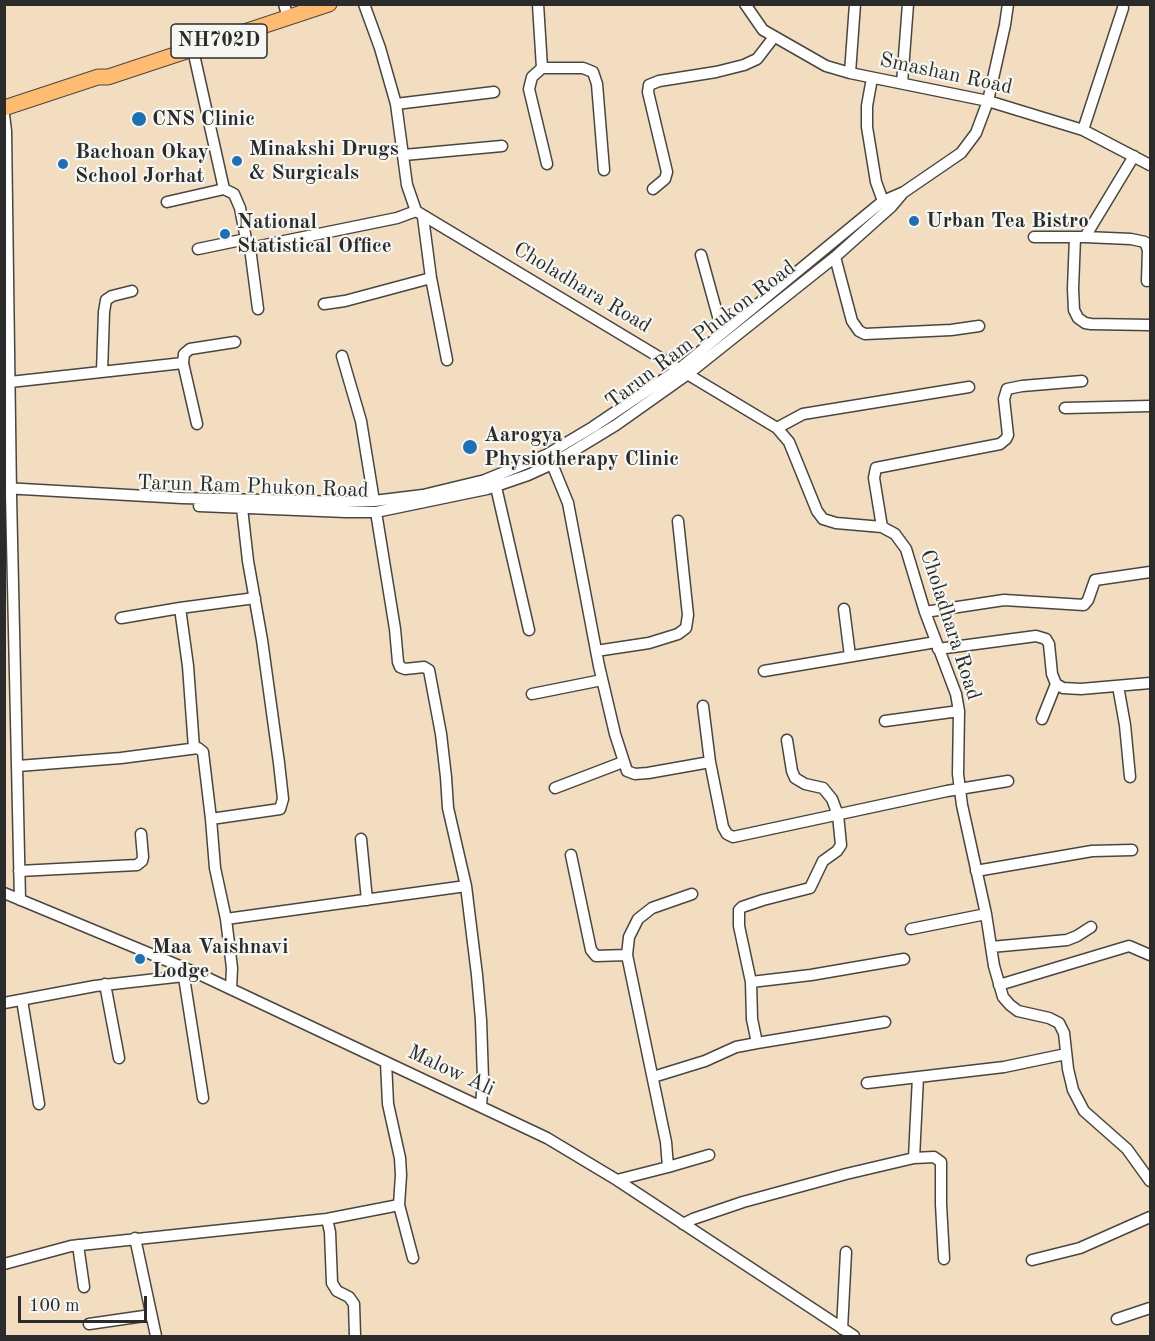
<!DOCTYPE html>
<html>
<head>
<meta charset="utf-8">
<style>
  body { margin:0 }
  #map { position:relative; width:1155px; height:1341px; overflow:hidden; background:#f2ddc0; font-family:"Old Standard TT",serif }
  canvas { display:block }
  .frame { position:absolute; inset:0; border:6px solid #2b2b2b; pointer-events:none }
  .scale { position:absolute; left:18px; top:1296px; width:129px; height:27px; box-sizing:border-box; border:3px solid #2b2b2b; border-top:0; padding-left:8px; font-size:18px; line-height:21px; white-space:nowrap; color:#2b2b2b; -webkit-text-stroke:4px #f6f6f2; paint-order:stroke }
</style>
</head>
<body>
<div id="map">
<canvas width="1155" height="1341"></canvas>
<div class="frame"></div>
<div class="scale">100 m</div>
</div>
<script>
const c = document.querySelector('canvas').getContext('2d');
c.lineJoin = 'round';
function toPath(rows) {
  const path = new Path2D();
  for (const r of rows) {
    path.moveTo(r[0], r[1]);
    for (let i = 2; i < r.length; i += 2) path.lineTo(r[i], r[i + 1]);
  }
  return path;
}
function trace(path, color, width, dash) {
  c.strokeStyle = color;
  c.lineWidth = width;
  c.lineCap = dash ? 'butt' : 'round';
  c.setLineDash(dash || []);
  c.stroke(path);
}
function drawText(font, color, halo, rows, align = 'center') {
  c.font = font + ' "Old Standard TT",serif';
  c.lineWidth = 4.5;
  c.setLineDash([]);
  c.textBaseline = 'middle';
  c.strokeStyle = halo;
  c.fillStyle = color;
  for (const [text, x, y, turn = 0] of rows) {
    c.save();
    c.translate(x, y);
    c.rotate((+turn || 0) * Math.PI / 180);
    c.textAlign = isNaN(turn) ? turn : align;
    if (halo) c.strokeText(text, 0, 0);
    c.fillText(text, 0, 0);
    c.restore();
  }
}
const minor = toPath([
  [284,4,288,18],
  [364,4,380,48,396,104,407,185,416,211,777,428,789,442,817,511,823,519,836,523,882,527,895,534,906,549,925,612,956,694,959,711,958,774,962,805,986,914,994,966,1003,997,1010,1005,1018,1011,1049,1018,1059,1023,1064,1033,1068,1069,1073,1090,1084,1111,1127,1149,1150,1181],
  [538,4,542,68,532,77,529,89,547,164],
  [745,4,763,30,826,66,850,73,988,101,1083,130,1150,165],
  [193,50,224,189],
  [542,68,583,68,593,72,597,84,604,170],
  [850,73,855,4],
  [872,78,867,106,867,127,876,182,883,201],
  [902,83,908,4],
  [396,104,494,92],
  [4,115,6,131,11,495,20,900],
  [1083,130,1123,8],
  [404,155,502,146],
  [653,189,665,179,667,172,648,92,649,85,659,81,716,72,744,65,757,59,774,37],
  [167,202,224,189,234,194,240,208,246,239,250,248,258,309],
  [423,217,431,278,447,360],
  [1034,237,1085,237,1131,239,1145,242,1148,250,1147,281],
  [1075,237,1073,289,1074,310,1078,318,1085,323,1091,324,1150,325],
  [1085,237,1134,156],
  [250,248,397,218,416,211],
  [198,249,246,239],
  [701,255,722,331],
  [835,257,852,321,859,331,865,334,951,330,979,326],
  [324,304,345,301,431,278],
  [342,356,361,421,374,501],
  [102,372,104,312,106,300,112,296,132,291],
  [10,382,183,363],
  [1065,408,1150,406],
  [197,424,183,363,184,354,190,349,235,342],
  [777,428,803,414,969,387],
  [552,464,568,503,599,666,615,734,627,771,635,774,648,773,710,762,723,827,727,834,733,837,947,791,1008,781],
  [496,487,529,630],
  [4,488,182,498,346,502,374,501,423,495,485,480,546,455,593,427,679,369,883,201,904,192,961,153,976,133,988,101,1005,25,1008,4],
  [199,506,346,512,376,512,487,489,528,475,552,464,616,425,688,374,835,257,891,207,902,194],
  [376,512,395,629,398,662,400,667,405,669,424,667,429,670,441,734,446,777,448,808,466,886,477,975,481,1020,483,1079,481,1106],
  [882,527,874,478,876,468,1000,444,1006,439,1008,435,1004,399,1007,389,1022,386,1082,381],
  [844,609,850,656],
  [925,612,1004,600,1084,605,1088,600,1095,580,1150,572],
  [121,618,180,608],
  [938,649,1036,636,1046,639,1049,644,1052,674,1056,684,1063,688,1081,689,1150,683],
  [596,651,649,643,678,634,686,628,688,615,678,521],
  [764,671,936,642],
  [1118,686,1125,725,1130,777],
  [532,694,602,680],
  [703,706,710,762],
  [1042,719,1056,684],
  [885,721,959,711],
  [787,740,792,771,795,778,805,784,823,788,832,799,838,815,841,845,837,851,823,861,810,888,763,900,742,907,739,910,739,926,751,982,811,975,904,959],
  [194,748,188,666,180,608,255,598],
  [18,766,121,758,198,748,203,752,211,819,280,809,283,799,279,763,262,640,248,561,242,508],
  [555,788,623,762],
  [211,819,215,868,226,919],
  [361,839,367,900],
  [571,855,591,950,596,956,627,955,666,1142,668,1167,617,1180],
  [19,871,137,865,142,861,143,857,141,834],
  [976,871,1092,851,1132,850],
  [4,893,199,974,547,1138,617,1180,854,1336],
  [911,929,986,914],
  [991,947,1067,940,1077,936,1091,927],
  [627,955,629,937,638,919,652,908,692,894],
  [183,971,203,1098],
  [105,984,119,1058],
  [999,985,1129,946,1150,955],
  [231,989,232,968,226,919,466,886],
  [22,1000,39,1104],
  [4,1003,95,986,184,976],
  [757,1043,885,1022],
  [653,1077,705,1061,736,1047,757,1043,752,1019,751,982],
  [867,1083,1004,1067,1066,1054],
  [914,1158,918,1077],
  [668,1167,709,1155],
  [399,1205,413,1258],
  [327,1219,330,1232,332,1283,337,1291,349,1297,354,1304,355,1336],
  [683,1224,693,1219,743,1202,846,1174,914,1158,934,1157,941,1162,941,1204,944,1259],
  [135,1238,156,1336],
  [78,1245,84,1287],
  [1032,1260,1080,1248,1150,1217],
  [4,1264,71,1246,327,1219,399,1205,401,1175,400,1158,388,1104,386,1062],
  [1117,1319,1150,1308],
  [89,1324,151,1315],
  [842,1329,846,1252]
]);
const highway = toPath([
  [4,108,98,77,108,77,329,4]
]);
const markers = [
  [139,119,8,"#1f6fb2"],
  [237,161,6,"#1f6fb2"],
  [63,164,6,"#1f6fb2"],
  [914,221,6,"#1f6fb2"],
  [225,234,6,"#1f6fb2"],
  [470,447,8,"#1f6fb2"],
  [140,959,6,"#1f6fb2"]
];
const shields = [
  [219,41,96]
];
const shieldNames = [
  ["NH702D",219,41]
];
const streetNames = [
  ["Smashan Road",946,74,12],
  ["Choladhara Road",582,288,31],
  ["Tarun Ram Phukon Road",701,335,-37],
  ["Tarun Ram Phukon Road",253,487,2],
  ["Choladhara Road",950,625,72],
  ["Malow Ali",451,1071,25]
];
const poiNames = [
  ["CNS Clinic",152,119],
  ["Minakshi Drugs",249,149],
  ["& Surgicals",249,173],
  ["Bachoan Okay",75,152],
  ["School Jorhat",75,176],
  ["Urban Tea Bistro",926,221],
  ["National",237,222],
  ["Statistical Office",237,246],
  ["Aarogya",484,435],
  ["Physiotherapy Clinic",484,459],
  ["Maa Vaishnavi",152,947],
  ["Lodge",152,971]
];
trace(minor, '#494641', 13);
trace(highway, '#494641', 17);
trace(minor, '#fff', 10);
trace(highway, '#ffbb71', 15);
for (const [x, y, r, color] of markers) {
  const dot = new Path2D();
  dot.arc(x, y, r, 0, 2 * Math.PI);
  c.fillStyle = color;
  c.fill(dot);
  trace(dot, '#f6f6f2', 2);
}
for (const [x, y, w] of shields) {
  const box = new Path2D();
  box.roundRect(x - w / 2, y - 17, w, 34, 4.5);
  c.fillStyle = '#f6f6f2';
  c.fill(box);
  trace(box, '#2b2b2b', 1.5);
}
drawText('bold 20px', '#2b2b2b', null, shieldNames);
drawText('21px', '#2b2b2b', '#f6f6f2', streetNames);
drawText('bold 21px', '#2b2b2b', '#f6f6f2', poiNames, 'left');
</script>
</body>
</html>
